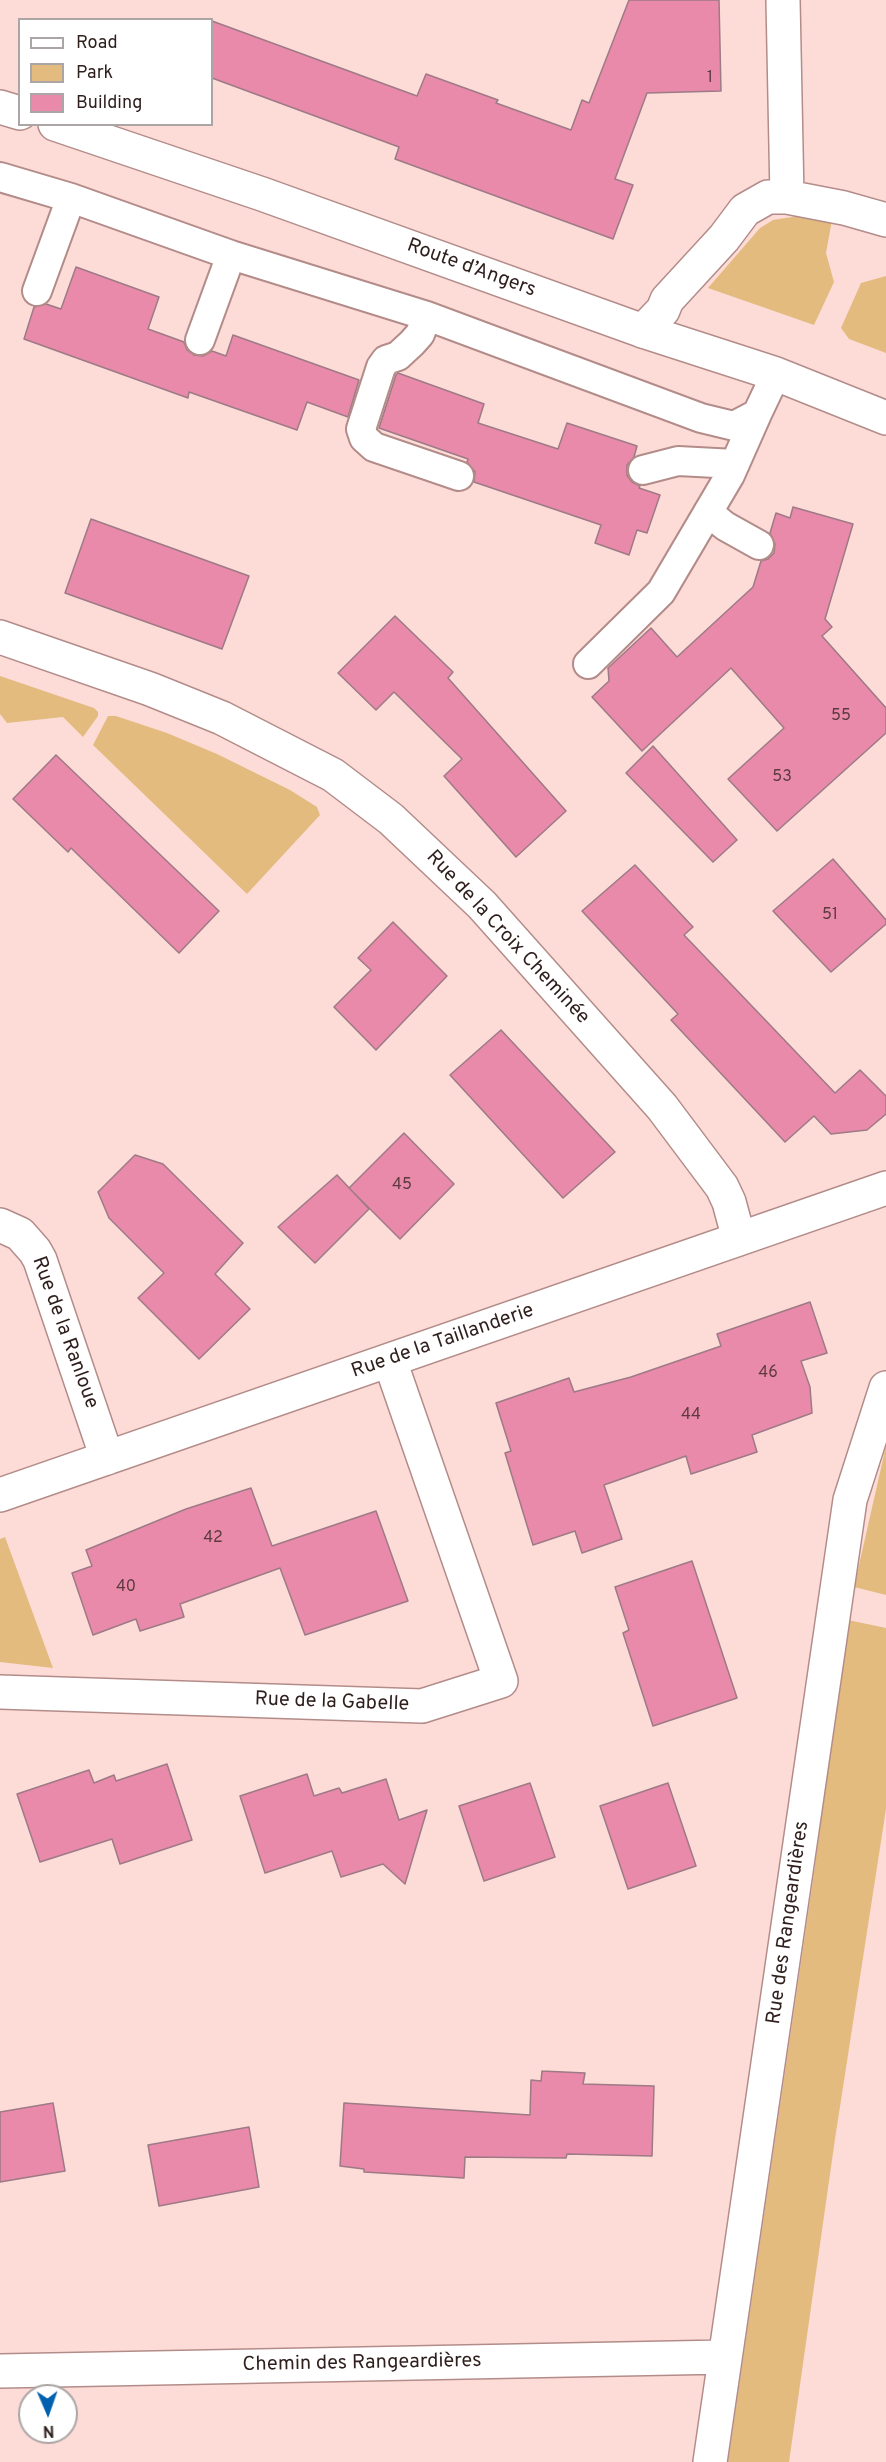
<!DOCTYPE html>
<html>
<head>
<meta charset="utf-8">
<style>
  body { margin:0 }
  #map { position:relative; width:886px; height:2462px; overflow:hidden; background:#fddcd8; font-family:Overpass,sans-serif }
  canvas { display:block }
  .legend { position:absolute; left:18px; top:18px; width:195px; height:108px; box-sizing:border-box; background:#fff; border:2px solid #aba5a5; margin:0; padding:8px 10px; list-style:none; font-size:18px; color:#2e1f1d }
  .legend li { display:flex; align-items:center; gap:12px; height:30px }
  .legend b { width:30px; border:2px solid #aba5a5 }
  .north { position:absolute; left:18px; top:2384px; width:60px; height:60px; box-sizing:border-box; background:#fff; border:2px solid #aba5a5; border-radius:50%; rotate:178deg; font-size:16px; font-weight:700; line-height:24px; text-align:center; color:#2e1f1d }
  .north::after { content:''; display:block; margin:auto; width:21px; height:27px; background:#0261ae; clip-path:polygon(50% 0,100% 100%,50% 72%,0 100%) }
</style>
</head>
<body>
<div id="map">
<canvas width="886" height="2462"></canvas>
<ul class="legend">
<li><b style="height:8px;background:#fff"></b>Road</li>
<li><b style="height:16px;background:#e3bb7f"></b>Park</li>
<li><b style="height:16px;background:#e98aab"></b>Building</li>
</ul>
<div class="north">N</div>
</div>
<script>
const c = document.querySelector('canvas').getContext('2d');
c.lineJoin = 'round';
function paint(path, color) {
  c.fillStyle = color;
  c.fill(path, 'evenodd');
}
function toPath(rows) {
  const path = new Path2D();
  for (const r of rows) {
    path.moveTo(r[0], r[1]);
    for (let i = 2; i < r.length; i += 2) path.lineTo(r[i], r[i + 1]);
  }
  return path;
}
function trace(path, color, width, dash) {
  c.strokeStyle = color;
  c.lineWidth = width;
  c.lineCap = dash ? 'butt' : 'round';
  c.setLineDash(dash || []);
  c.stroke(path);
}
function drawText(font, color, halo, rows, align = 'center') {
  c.font = font + ' Overpass,sans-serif';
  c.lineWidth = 4.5;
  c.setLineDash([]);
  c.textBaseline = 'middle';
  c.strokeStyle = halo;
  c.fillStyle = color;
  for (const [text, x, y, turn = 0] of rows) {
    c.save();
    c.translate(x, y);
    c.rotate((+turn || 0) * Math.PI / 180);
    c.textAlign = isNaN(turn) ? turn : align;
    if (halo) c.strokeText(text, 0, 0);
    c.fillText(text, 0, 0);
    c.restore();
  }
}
const green = toPath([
  [811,214,832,220,826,253,834,282,814,325,708,288,760,228,773,220],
  [886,276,886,353,849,339,841,328,861,283],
  [0,676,94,708,98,712,98,716,83,737,63,717,7,723,0,714],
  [108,716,116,716,167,733,217,754,290,790,317,807,320,815,247,894,93,745],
  [886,1446,886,1595,854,1587],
  [5,1537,53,1668,0,1662,0,1539],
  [848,1620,886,1628,886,1809,835,2139,789,2462,728,2462,812,1887]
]);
const building = toPath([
  [629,0,719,0,721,91,647,93,615,179,633,185,613,239,395,159,399,147,212,78,212,21,417,96,426,74,498,100,496,103,571,130,582,100,589,103,629,0],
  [76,267,159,297,148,329,184,342,187,350,194,355,203,356,212,351,226,356,233,335,359,380,348,417,307,402,297,430,189,392,188,398,24,339,34,307,46,304,61,309,76,267],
  [398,373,484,404,478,423,558,449,567,423,637,446,634,457,627,465,627,475,632,482,640,486,639,488,660,495,647,533,637,530,629,555,595,543,601,525,474,482,475,472,467,462,468,459,379,428,396,375,398,373],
  [793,507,853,524,825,619,832,627,822,636,886,708,886,733,777,831,728,779,784,728,731,668,642,751,592,697,609,681,608,668,651,628,677,657,753,587,761,561,768,559,774,553,775,544,770,533,776,513,790,518,793,507],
  [91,519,249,576,222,649,65,593,91,519],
  [395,616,453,672,448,678,566,811,516,857,444,776,462,759,394,692,376,710,338,673,395,616],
  [653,746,737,840,713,862,626,773,653,746],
  [56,755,219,911,179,953,71,848,68,852,13,799,56,755],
  [833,859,886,920,886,924,831,972,773,911,833,859],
  [635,865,693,927,684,935,835,1093,860,1070,886,1096,886,1114,867,1130,831,1134,814,1116,785,1142,671,1020,678,1014,582,911,635,865],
  [393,922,447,976,376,1050,334,1007,371,970,358,958,393,922],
  [501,1030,615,1152,563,1198,450,1075,501,1030],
  [404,1133,454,1184,400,1239,349,1188,404,1133],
  [135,1155,163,1164,243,1243,215,1274,250,1309,199,1359,138,1298,164,1273,109,1218,98,1192,135,1155],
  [337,1175,369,1209,315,1263,278,1227,337,1175],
  [810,1302,827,1353,801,1361,810,1387,812,1413,752,1435,757,1452,691,1474,686,1456,604,1485,622,1539,582,1553,575,1531,533,1545,505,1453,511,1451,496,1403,569,1378,574,1392,631,1377,721,1346,717,1334,810,1302],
  [251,1488,272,1546,376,1511,408,1601,305,1635,280,1568,180,1604,184,1617,140,1631,136,1619,93,1635,72,1573,92,1566,86,1550,186,1509,251,1488],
  [692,1561,737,1698,653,1726,623,1633,629,1630,615,1587,692,1561],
  [167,1764,192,1840,120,1864,112,1839,40,1862,17,1794,89,1770,94,1783,114,1775,116,1781,167,1764],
  [307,1774,314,1796,339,1788,342,1793,386,1779,399,1820,427,1810,405,1884,383,1864,341,1877,332,1851,265,1873,240,1796,307,1774],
  [530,1783,555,1857,484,1881,459,1806,530,1783],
  [668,1783,696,1866,628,1889,600,1806,668,1783],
  [542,2071,585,2073,583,2084,654,2086,652,2156,567,2154,566,2158,465,2157,464,2178,364,2172,364,2169,340,2166,344,2103,530,2115,531,2080,541,2081,542,2071],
  [53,2103,65,2171,0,2182,0,2112,53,2103],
  [249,2127,259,2187,159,2206,148,2145,249,2127]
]);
const service = toPath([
  [0,177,71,198,231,255,427,316,701,418,734,426,757,414,776,374],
  [37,291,71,198],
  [427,316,420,334,412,343,398,356,386,360,381,367,361,429,364,438,374,447,459,476],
  [200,340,231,255],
  [643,470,678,461,735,464],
  [708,512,725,526,759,545],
  [588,664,661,592,730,475,757,414]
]);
const minor = toPath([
  [783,0,787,197],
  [643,331,663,310,667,300,724,238,745,210,768,197,787,197,844,208,886,220],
  [0,637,150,689,222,718,333,775,391,819,482,905,662,1107,722,1187,729,1202,739,1239],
  [0,1225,20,1234,35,1251,40,1260,107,1458],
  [0,1495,886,1188],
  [0,1692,422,1706,501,1681,390,1361],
  [0,2371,724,2357],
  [710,2462,850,1500,886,1388]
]);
const tertiary = toPath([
  [0,107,20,113],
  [55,124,262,194,643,331,776,374,886,418]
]);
const numberNames = [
  ["1",710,79],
  ["55",841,717],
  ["53",782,778],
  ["51",830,916],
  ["45",402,1186],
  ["46",768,1374],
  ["44",691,1416],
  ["42",213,1539],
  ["40",126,1588]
];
const streetNames = [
  ["Route d’Angers",471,269,20],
  ["Rue de la Croix Cheminée",507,938,47],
  ["Rue de la Ranloue",64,1333,70],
  ["Rue de la Taillanderie",443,1342,-19],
  ["Rue de la Gabelle",332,1703,2],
  ["Rue des Rangeardières",789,1923,-82],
  ["Chemin des Rangeardières",362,2364,-1]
];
paint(green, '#e3bb7f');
paint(building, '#e98aab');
trace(building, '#9d7a85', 1.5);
trace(service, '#b38c89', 32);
trace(minor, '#b38c89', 36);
trace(tertiary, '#b38c89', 36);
trace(service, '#fff', 28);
trace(minor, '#fff', 33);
trace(tertiary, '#fff', 33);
drawText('16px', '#5d3a40', null, numberNames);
drawText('20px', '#2e1f1d', '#fff', streetNames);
</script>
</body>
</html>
